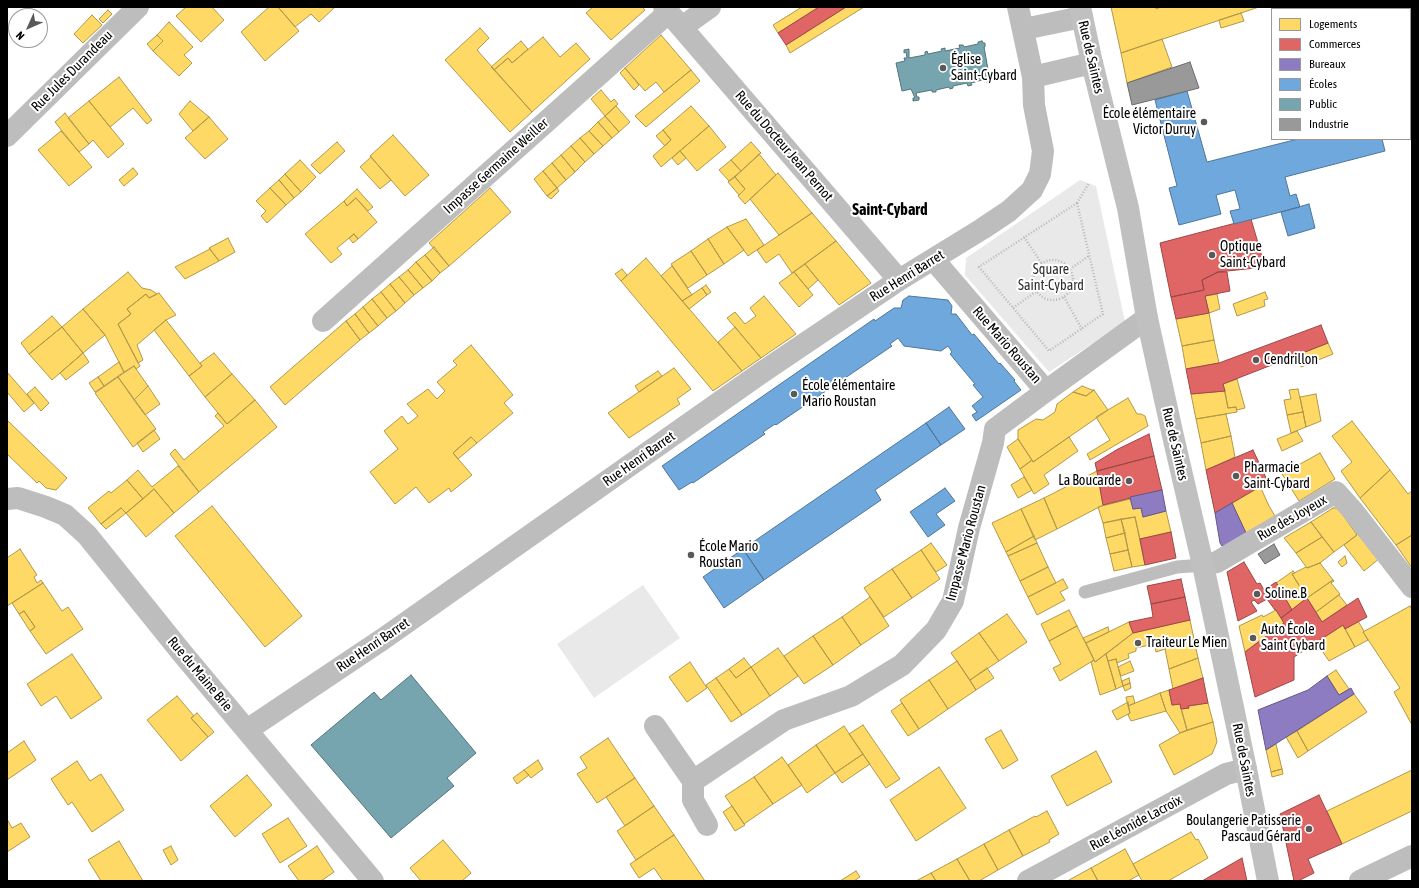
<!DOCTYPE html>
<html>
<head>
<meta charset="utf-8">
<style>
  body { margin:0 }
  #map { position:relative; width:1419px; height:888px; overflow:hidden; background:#fff; font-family:"Asap Condensed",sans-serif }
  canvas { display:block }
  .frame { position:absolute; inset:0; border:8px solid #000; pointer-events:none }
  .legend { position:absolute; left:1271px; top:8px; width:140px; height:132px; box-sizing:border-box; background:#fff; border:1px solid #999; margin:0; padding:5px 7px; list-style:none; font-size:12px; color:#000 }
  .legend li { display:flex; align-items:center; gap:8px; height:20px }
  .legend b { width:20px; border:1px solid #999 }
  .north { position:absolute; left:8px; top:8px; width:40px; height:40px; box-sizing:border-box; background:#fff; border:1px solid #999; border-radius:50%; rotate:225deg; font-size:11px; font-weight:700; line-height:16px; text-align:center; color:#000 }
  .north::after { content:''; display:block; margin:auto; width:14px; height:18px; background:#595959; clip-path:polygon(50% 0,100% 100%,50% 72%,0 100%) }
</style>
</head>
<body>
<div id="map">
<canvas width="1419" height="888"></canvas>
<div class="frame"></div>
<ul class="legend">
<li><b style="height:11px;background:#ffd966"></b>Logements</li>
<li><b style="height:11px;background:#e06666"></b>Commerces</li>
<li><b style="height:11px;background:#8e7cc3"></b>Bureaux</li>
<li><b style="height:11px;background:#6fa8dc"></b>Écoles</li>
<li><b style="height:11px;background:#76a5af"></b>Public</li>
<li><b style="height:11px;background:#999"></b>Industrie</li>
</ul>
<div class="north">N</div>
</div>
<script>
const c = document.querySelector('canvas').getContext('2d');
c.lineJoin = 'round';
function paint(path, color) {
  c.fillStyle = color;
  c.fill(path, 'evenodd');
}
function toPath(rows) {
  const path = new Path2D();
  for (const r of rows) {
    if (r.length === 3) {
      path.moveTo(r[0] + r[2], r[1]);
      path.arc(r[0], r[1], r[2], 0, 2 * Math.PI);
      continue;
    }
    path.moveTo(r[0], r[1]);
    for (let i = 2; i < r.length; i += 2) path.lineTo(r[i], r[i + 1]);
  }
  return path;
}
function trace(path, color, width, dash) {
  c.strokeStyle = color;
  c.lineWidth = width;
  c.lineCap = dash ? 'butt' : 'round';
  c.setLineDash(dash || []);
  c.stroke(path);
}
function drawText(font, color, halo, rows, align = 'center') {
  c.font = font + ' "Asap Condensed",sans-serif';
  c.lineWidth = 4;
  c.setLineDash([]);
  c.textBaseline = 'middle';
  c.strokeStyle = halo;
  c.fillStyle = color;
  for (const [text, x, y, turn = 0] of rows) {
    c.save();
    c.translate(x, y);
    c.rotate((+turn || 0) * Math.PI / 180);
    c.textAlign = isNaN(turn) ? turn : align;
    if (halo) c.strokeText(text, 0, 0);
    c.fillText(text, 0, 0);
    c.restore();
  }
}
const green = toPath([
  [1080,180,1096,186,1125,322,1049,372,965,275,966,258],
  [643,585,680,638,594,698,557,644]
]);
const homes = toPath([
  [186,7,212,7,224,20,201,42,176,16,186,7],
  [269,7,278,7,299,31,265,61,241,32,269,7],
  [278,7,333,7,334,8,319,22,311,14,295,27,278,7],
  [593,7,642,7,645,10,611,40,586,13,593,7],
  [802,7,819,7,778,33,773,25,802,7],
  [846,7,864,7,790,53,786,45,846,7],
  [1111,7,1156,7,1156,9,1161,7,1259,7,1121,53,1111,7],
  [108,10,112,14,103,23,99,19,108,10],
  [1241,13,1244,21,1221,28,1219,20,1241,13],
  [92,15,102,25,83,43,74,34,92,15],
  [169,22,193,47,184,55,192,63,179,76,153,51,163,41,157,35,169,22],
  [480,28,489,38,477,50,532,112,510,132,445,60,480,28],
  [157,35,163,41,153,51,147,44,157,35],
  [661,35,691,70,664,92,656,82,645,91,625,68,661,35],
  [543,37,560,57,576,43,590,59,532,112,494,70,508,58,512,63,543,37],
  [1162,39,1172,67,1127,83,1121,53,1162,39],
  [521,41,528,49,512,63,508,58,494,70,491,67,521,41],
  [625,68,639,85,634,90,620,73,625,68],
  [691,70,700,81,646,127,635,116,691,70],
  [119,77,152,120,147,124,133,108,110,127,89,101,119,77],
  [601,90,611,102,614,99,618,104,605,116,591,99,601,90],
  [89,101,124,144,108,158,93,140,89,144,68,118,89,101],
  [190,101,209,117,193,131,179,114,190,101],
  [616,106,630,122,619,132,605,116,616,106],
  [691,106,709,126,661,167,653,156,671,140,663,130,691,106],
  [65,113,89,144,79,152,55,122,65,113],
  [605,116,619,132,612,138,598,122,605,116],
  [209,117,228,139,205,159,185,138,209,117],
  [598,122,612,138,603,146,589,131,598,122],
  [709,126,726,147,697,171,680,151,709,126],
  [663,130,671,140,665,146,656,136,663,130],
  [61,131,92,167,69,186,38,150,61,131],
  [589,131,603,146,594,154,580,138,589,131],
  [393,135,429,175,405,196,370,156,393,135],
  [580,138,594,154,585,162,571,146,580,138],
  [337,142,345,151,320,174,311,165,337,142],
  [751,142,761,153,741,171,731,160,751,142],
  [571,146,585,162,575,172,561,155,571,146],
  [680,151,686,158,678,165,672,158,680,151],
  [759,154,776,175,745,204,738,196,745,189,735,177,759,154],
  [561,155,575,172,566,180,552,163,561,155],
  [371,157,391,180,380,189,360,167,371,157],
  [300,160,316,177,301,192,285,174,300,160],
  [731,160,741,171,729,181,719,170,731,160],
  [552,163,566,180,557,188,543,171,552,163],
  [133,168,138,174,124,186,119,180,133,168],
  [543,171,557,188,547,196,534,179,543,171],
  [778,173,812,213,779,235,750,199,778,173],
  [285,174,301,192,294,198,279,180,285,174],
  [735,177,745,189,739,195,728,182,735,177],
  [279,180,294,198,286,205,270,188,279,180],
  [270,188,286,205,267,223,261,216,266,211,256,201,270,188],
  [490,188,511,212,449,266,429,243,490,188],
  [557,188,559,191,551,199,547,196,557,188],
  [357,189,373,207,368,211,356,198,347,206,344,201,357,189],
  [356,198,377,222,358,239,354,234,337,248,342,254,331,263,305,234,344,201,347,206,356,198],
  [812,213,836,241,792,273,779,254,766,263,757,250,812,213],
  [746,219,764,245,748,256,727,227,746,219],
  [727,227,744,250,724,264,708,239,727,227],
  [354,234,358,239,353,243,349,238,354,234],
  [228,238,235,252,219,261,209,248,228,238],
  [708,239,724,264,707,275,691,251,708,239],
  [836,241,871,283,839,305,805,264,836,241],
  [434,247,449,266,440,273,425,255,434,247],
  [210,249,219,261,185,279,175,267,210,249],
  [691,251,707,275,688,288,671,264,691,251],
  [425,255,440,273,432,281,416,262,425,255],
  [646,258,742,371,713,391,621,281,646,258],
  [416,262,432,281,423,288,408,270,416,262],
  [805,264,818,280,808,289,794,272,805,264],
  [672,266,692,295,682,301,661,276,672,266],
  [622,269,627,275,621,281,615,274,622,269],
  [408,270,423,288,414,295,399,277,408,270],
  [128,272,142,288,151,290,157,294,149,298,146,294,127,309,131,314,118,324,140,366,136,369,134,366,124,372,105,335,83,309,128,272],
  [794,272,813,295,799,307,779,283,794,272],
  [399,277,414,295,405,303,390,284,399,277],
  [390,284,405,303,396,311,381,292,390,284],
  [706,285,711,292,707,295,702,288,706,285],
  [702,288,707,295,689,309,682,301,702,288],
  [381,292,396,311,387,318,372,299,381,292],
  [1265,292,1268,299,1264,300,1265,306,1237,316,1233,304,1265,292],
  [159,293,176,315,166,320,137,345,143,360,138,363,118,324,131,314,127,309,146,294,149,298,159,293],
  [1217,294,1220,309,1209,313,1205,296,1217,294],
  [764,296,796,334,761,358,727,318,735,312,745,324,756,316,750,308,764,296],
  [372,299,387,318,378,326,363,307,372,299],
  [363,307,378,326,369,333,355,314,363,307],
  [83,309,105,335,83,353,62,327,83,309],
  [1209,313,1214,340,1182,346,1176,319,1209,313],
  [355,314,369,333,360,340,346,321,355,314],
  [52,316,62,327,29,354,21,343,52,316],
  [166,320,202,366,189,376,154,330,166,320],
  [346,321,360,340,285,405,270,387,346,321],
  [62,327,83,353,52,380,29,354,62,327],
  [735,327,761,358,742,371,718,342,735,327],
  [1214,340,1219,363,1186,369,1182,346,1214,340],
  [1328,343,1333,354,1301,367,1300,362,1295,364,1292,357,1328,343],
  [471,345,513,395,504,403,513,413,477,443,471,437,453,453,472,475,451,492,449,488,429,503,416,487,395,504,370,472,398,449,384,431,402,416,408,424,418,416,407,404,428,389,437,399,445,391,437,382,457,365,453,361,471,345],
  [83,353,89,362,66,380,60,373,83,353],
  [214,353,232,374,205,397,189,376,202,366,200,363,214,353],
  [119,362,124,372,104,386,98,377,119,362],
  [134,366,148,386,134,400,118,377,134,366],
  [674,368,691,389,677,399,680,404,629,438,608,413,674,368],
  [658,371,662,376,639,392,635,386,658,371],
  [7,372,34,403,24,412,7,392,7,372],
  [232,374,255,400,227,424,205,397,232,374],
  [98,377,104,386,95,392,89,383,98,377],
  [118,377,156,429,133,447,95,393,118,377],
  [1237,379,1245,408,1237,410,1236,407,1228,408,1223,384,1237,379],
  [148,386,160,404,145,415,134,400,148,386],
  [1082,386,1092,390,1094,390,1086,396,1073,392,1082,386],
  [35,387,49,403,41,411,27,394,35,387],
  [1298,389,1303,412,1287,415,1284,400,1291,399,1289,390,1298,389],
  [1094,390,1108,410,1033,462,1018,439,1018,430,1036,419,1043,420,1055,412,1057,404,1073,392,1086,396,1094,390],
  [1225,391,1228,408,1236,407,1237,412,1196,419,1191,394,1225,391],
  [1316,394,1321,421,1306,427,1300,397,1316,394],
  [1128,398,1137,414,1141,414,1145,416,1148,426,1090,460,1087,454,1110,440,1096,417,1128,398],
  [255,400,277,427,199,492,170,454,175,449,184,460,224,426,215,416,218,413,227,424,255,400],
  [1303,412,1306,427,1291,433,1287,415,1303,412],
  [1226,414,1231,436,1201,443,1196,419,1226,414],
  [7,420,67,478,56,490,46,488,39,481,37,483,7,454,7,420],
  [1352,421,1390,470,1360,498,1341,471,1352,462,1332,436,1352,421],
  [154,430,160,439,143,452,137,443,154,430],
  [1297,431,1303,441,1282,451,1277,439,1297,431],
  [1231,436,1235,457,1206,470,1201,443,1231,436],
  [471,437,477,443,458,459,453,453,471,437],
  [1069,437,1078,451,1044,475,1049,484,1034,494,1020,469,1032,460,1033,462,1069,437],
  [1018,439,1032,460,1020,469,1007,447,1018,439],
  [1320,453,1335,479,1299,501,1282,474,1320,453],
  [178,466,199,492,174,513,154,489,143,499,127,480,138,470,152,487,178,466],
  [1390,470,1408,494,1412,491,1412,535,1396,545,1360,498,1390,470],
  [1097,471,1103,505,1057,529,1044,498,1097,471],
  [1024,477,1032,490,1018,498,1011,485,1024,477],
  [127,480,143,499,126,513,121,508,101,524,88,508,109,491,111,493,127,480],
  [1260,486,1269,506,1275,516,1246,533,1232,503,1260,486],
  [154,489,174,513,146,537,126,513,154,489],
  [1044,498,1057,529,1035,540,1021,509,1044,498],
  [1130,499,1133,509,1141,508,1143,517,1166,511,1171,532,1140,539,1135,517,1103,523,1098,507,1130,499],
  [212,506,302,616,265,647,175,536,212,506],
  [121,508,126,513,106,529,101,524,121,508],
  [1333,508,1338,508,1357,535,1334,552,1311,522,1333,508],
  [1021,509,1034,536,1006,552,992,523,1021,509],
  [1135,517,1145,565,1132,567,1121,519,1135,517],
  [1121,519,1125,533,1106,538,1103,523,1121,519],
  [1311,522,1322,537,1296,553,1284,538,1311,522],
  [1358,532,1380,558,1364,571,1344,545,1357,535,1356,533,1358,532],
  [1125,533,1128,550,1110,554,1106,538,1125,533],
  [1412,535,1412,568,1396,545,1412,535],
  [1034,536,1037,543,1008,556,1006,552,1034,536],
  [1322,537,1334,552,1320,563,1307,568,1296,553,1322,537],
  [931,543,947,565,936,572,921,550,931,543],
  [1037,543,1048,567,1020,581,1008,556,1037,543],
  [20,549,37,575,34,577,37,583,41,580,43,583,7,606,7,558,20,549],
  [921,550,940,579,912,598,892,569,921,550],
  [1128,550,1132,567,1114,571,1110,554,1128,550],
  [1345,556,1347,563,1342,567,1338,562,1345,556],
  [1320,563,1333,580,1307,598,1292,574,1306,567,1307,568,1320,563],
  [1048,567,1056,583,1028,597,1020,581,1048,567],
  [892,569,912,598,884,617,864,588,892,569],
  [1293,571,1295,573,1292,574,1307,598,1292,610,1276,583,1293,571],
  [1063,579,1068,588,1060,592,1065,600,1037,615,1028,597,1063,579],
  [1333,580,1334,581,1331,583,1340,594,1316,612,1307,598,1333,580],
  [43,583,62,611,68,607,83,629,46,654,30,631,35,627,24,611,19,614,12,603,43,583],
  [1339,595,1347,605,1322,622,1316,612,1339,595],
  [870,597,889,626,861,645,842,617,870,597],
  [1410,606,1412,610,1412,725,1394,692,1400,688,1363,632,1410,606],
  [1069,610,1077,626,1049,641,1041,624,1069,610],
  [1276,610,1284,623,1245,652,1239,626,1262,615,1263,617,1276,610],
  [24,611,35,627,30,631,19,614,24,611],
  [1007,614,1027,642,999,661,979,633,1007,614],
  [842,617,861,645,833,665,813,636,842,617],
  [1190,620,1194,639,1165,649,1163,640,1156,641,1154,644,1136,648,1136,651,1128,654,1129,658,1117,663,1116,659,1108,661,1106,654,1133,633,1190,620],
  [1358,621,1364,631,1363,632,1368,640,1355,647,1345,629,1358,621],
  [1129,622,1133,633,1095,662,1086,643,1129,622],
  [1343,625,1355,647,1329,661,1316,642,1343,625],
  [1077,626,1094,660,1060,681,1053,668,1061,664,1049,641,1077,626],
  [1108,627,1109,632,1086,643,1083,638,1108,627],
  [979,633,999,661,970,680,951,653,979,633],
  [813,636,833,665,804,684,784,656,813,636],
  [1194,639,1198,658,1169,669,1165,649,1194,639],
  [1163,640,1165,649,1156,652,1154,644,1156,641,1163,640],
  [778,648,798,676,770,696,751,667,778,648],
  [72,654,102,698,71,719,56,696,41,706,27,684,72,654],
  [1106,654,1116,689,1100,695,1091,662,1094,660,1095,662,1106,654],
  [744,658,751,667,736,678,729,669,744,658],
  [1198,658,1203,678,1173,689,1169,669,1198,658],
  [1116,659,1123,686,1116,689,1108,661,1116,659],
  [957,661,976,690,948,709,929,680,957,661],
  [1130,661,1134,671,1121,676,1118,667,1130,661],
  [690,662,707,688,687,702,669,677,690,662],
  [751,667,770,696,742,715,716,678,729,669,736,678,751,667],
  [987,668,994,678,976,690,970,680,987,668],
  [1336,670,1349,689,1339,695,1327,676,1336,670],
  [716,678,742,715,731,722,706,685,716,678],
  [1129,678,1130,683,1123,686,1122,681,1129,678],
  [929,680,948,709,919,729,900,700,929,680],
  [1130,683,1131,688,1125,691,1123,686,1130,683],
  [1169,690,1172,705,1180,704,1187,730,1180,733,1166,711,1160,693,1169,690],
  [1160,693,1166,711,1131,721,1128,715,1130,713,1128,706,1160,693],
  [1354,694,1367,712,1308,751,1297,731,1354,694],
  [177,696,194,716,191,718,208,737,181,761,147,720,177,696],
  [1133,696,1135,703,1128,706,1126,697,1133,696],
  [1128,702,1130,713,1117,720,1112,711,1128,702],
  [902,703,919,729,908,736,891,711,902,703],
  [1208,703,1213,722,1187,730,1181,709,1189,708,1188,706,1208,703],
  [197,713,214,732,208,737,191,718,197,713],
  [1213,722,1217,742,1212,754,1174,775,1159,745,1180,733,1213,722],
  [863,725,900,779,886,788,849,734,863,725],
  [844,726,863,754,835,773,816,745,844,726],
  [1001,730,1018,760,1003,769,985,739,1001,730],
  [1297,731,1308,751,1298,758,1286,737,1297,731],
  [608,738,635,778,597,803,577,774,587,768,580,757,608,738],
  [24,741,36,760,7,780,7,753,24,741],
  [1276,744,1282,769,1271,772,1266,750,1276,744],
  [816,745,835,773,807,793,788,765,816,745],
  [1096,751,1112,782,1067,806,1051,776,1096,751],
  [863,754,870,764,842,783,835,773,863,754],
  [782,757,802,785,773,804,754,777,782,757],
  [538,760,543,769,531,778,524,770,538,760],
  [77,761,90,781,101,774,124,810,92,832,72,802,68,805,51,779,77,761],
  [939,767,966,808,916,841,890,800,939,767],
  [1282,769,1283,774,1272,777,1271,772,1282,769],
  [524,770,529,775,517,784,513,778,524,770],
  [1412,770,1412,811,1342,844,1327,811,1412,770],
  [247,775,272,805,235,837,210,806,247,775],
  [754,777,773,804,744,824,725,796,754,777],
  [635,778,654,806,625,826,606,797,635,778],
  [654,806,674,835,636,860,617,831,654,806],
  [732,806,745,825,735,831,723,812,732,806],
  [1047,811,1059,834,1049,840,1050,842,1023,856,1009,830,1035,816,1036,817,1047,811],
  [288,818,307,846,280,863,262,834,288,818],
  [7,819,12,828,21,823,30,837,7,852,7,819],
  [1009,830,1023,856,998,870,984,844,1009,830],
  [1191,832,1196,840,1198,839,1208,858,1168,881,1142,881,1133,864,1191,832],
  [674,835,705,881,663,881,654,868,639,878,630,864,674,835],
  [443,840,471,873,462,881,421,881,410,868,443,840],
  [119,841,143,881,101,881,88,860,119,841],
  [984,844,998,870,979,881,970,881,957,859,984,844],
  [171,846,178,860,171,865,163,850,171,846],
  [317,846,334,872,321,881,299,881,288,866,317,846],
  [1125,849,1139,875,1128,881,1098,881,1091,868,1125,849],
  [957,859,970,881,936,881,931,873,957,859],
  [1091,868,1098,881,1069,881,1069,880,1091,868],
  [856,871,860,877,854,881,840,881,856,871],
  [931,873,936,881,916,881,931,873]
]);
const shops = toPath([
  [819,7,846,7,786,45,778,33,819,7],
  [1251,219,1265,267,1218,272,1202,280,1204,290,1171,297,1160,243,1251,219],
  [1218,272,1227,272,1230,291,1205,296,1209,313,1176,319,1171,297,1204,290,1202,280,1218,272],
  [1321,325,1328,343,1223,384,1225,391,1191,394,1186,369,1219,363,1321,325],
  [1149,434,1154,456,1097,471,1095,463,1118,449,1149,434],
  [1253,450,1268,482,1215,513,1206,470,1253,450],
  [1154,456,1162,490,1103,505,1097,471,1154,456],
  [1171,532,1176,558,1145,565,1140,539,1171,532],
  [1244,562,1257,584,1260,583,1264,590,1276,582,1292,610,1281,618,1276,610,1275,610,1267,599,1258,604,1254,600,1251,602,1257,611,1238,621,1227,572,1244,562],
  [1181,579,1185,597,1151,604,1147,586,1181,579],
  [1185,597,1190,620,1133,633,1129,622,1153,617,1151,604,1185,597],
  [1307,598,1322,622,1358,598,1367,617,1345,629,1343,625,1294,657,1294,680,1255,697,1245,652,1284,623,1281,618,1307,598],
  [1203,678,1208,703,1188,706,1189,708,1181,709,1180,704,1172,705,1169,690,1203,678],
  [1319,795,1342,844,1308,859,1314,873,1298,881,1294,881,1280,814,1319,795],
  [1242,858,1247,881,1202,881,1242,858]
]);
const offices = toPath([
  [1162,490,1166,511,1143,517,1141,508,1133,509,1130,497,1162,490],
  [1232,503,1246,533,1227,545,1222,546,1220,543,1215,513,1232,503],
  [1327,676,1339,695,1351,688,1354,694,1266,750,1258,710,1308,690,1327,676]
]);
const schools = toPath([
  [1187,91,1207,162,1298,139,1382,139,1385,151,1285,177,1290,196,1296,194,1300,207,1234,224,1230,211,1240,209,1235,190,1216,195,1221,214,1179,225,1169,188,1177,186,1155,100,1187,91],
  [1309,204,1315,228,1288,236,1281,212,1309,204],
  [909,296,948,300,952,306,951,314,956,314,972,335,974,334,999,364,1000,363,1015,380,1014,381,1021,390,976,421,972,415,977,412,972,406,983,397,973,385,975,384,950,354,952,352,948,346,941,351,904,346,898,338,890,344,892,346,776,425,775,424,763,432,765,434,693,483,692,482,679,490,662,466,874,319,875,321,894,308,901,308,903,300,909,296],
  [949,407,965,429,941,445,926,423,949,407],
  [926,423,941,445,875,490,881,500,764,580,743,549,926,423],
  [945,488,955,501,936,514,945,525,928,537,910,512,945,488],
  [743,549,764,580,724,608,703,577,743,549]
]);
const public = toPath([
  [982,41,983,43,985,43,985,47,984,47,989,75,991,74,992,78,989,79,990,81,986,82,986,79,971,83,972,85,968,86,967,83,953,86,953,88,950,89,949,87,936,90,936,92,932,92,932,90,916,93,917,97,919,97,919,100,913,101,913,98,915,98,911,89,902,91,896,63,905,61,904,58,907,58,906,52,904,53,904,50,909,49,909,58,925,55,925,52,927,51,928,54,942,51,941,49,945,48,945,51,960,48,959,45,963,45,964,47,978,44,978,42,982,41],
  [411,675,476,753,447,778,454,786,391,838,311,745,374,692,381,700,411,675]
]);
const industry = toPath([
  [1190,62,1199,88,1132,105,1127,83,1190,62],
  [1274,544,1280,555,1265,564,1258,554,1274,544]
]);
const path = toPath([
  [1077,203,1103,314,1049,351,979,267,1077,203],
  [1077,203,1089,183],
  [1024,237,1042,264],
  [1053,280,20],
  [1070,269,1089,256],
  [1064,297,1082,329],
  [1013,308,1037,291]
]);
const service = toPath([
  [1085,592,1177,567,1203,565]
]);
const minor = toPath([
  [664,7,899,280],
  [682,27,710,7],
  [1024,29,1082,17],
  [1033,77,1092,63],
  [7,136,138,7],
  [933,259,1046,391,1147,318],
  [323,321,669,12],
  [7,499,18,498,46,507,65,515,87,535,182,653,373,881],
  [1203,565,1217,562,1336,492,1353,511,1412,587],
  [655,726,693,781,693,800,707,825],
  [247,730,383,639,761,373,899,280,982,229,1009,211,1032,190,1040,174,1043,151,1034,105,1033,77,1018,7],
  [693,781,784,720,851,696,902,665,936,630,953,601,969,528,993,443,995,429,1046,391],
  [1028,881,1226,774,1246,769],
  [1360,881,1412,856]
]);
const secondary = toPath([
  [1080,7,1092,63,1128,208,1147,318,1173,436,1203,565,1246,769,1268,881]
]);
const markers = [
  [943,68,4,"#595959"],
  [1204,122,4,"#595959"],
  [1212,255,4,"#595959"],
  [1256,360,4,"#595959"],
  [794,394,4,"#595959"],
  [1236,476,4,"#595959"],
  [1129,481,4,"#595959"],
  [691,555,4,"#595959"],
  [1257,594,4,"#595959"],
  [1253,638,4,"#595959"],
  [1138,643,4,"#595959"],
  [1309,829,4,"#595959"]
];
const streetNames = [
  ["Rue de Saintes",1091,57,77],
  ["Rue Jules Durandeau",72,71,-45],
  ["Rue du Docteur Jean Pernot",784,146,49],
  ["Impasse Germaine Weiller",496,166,-42],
  ["Rue Henri Barret",907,276,-32],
  ["Rue Mario Roustan",1007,345,49],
  ["Rue de Saintes",1175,444,77],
  ["Rue Henri Barret",639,459,-35],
  ["Rue des Joyeux",1292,518,-30],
  ["Impasse Mario Roustan",966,543,-75],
  ["Rue Henri Barret",373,645,-34],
  ["Rue du Maine Brie",200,674,50],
  ["Rue de Saintes",1244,760,79],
  ["Rue Léonide Lacroix",1136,823,-28]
];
const poiNames = [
  ["Église",951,60],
  ["Saint-Cybard",951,76],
  ["École élémentaire",1196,114,"right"],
  ["Victor Duruy",1196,130,"right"],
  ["Optique",1220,247],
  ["Saint-Cybard",1220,263],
  ["Cendrillon",1264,360],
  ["École élémentaire",802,386],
  ["Mario Roustan",802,402],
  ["Pharmacie",1244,468],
  ["Saint-Cybard",1244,484],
  ["La Boucarde",1121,481,"right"],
  ["École Mario",699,547],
  ["Roustan",699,563],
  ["Soline.B",1265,594],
  ["Auto École",1261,630],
  ["Saint Cybard",1261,646],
  ["Traiteur Le Mien",1146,643],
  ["Boulangerie Patisserie",1301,821,"right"],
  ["Pascaud Gérard",1301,837,"right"]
];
const parkNames = [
  ["Square",1051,270],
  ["Saint-Cybard",1051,286]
];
const quarterNames = [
  ["Saint-Cybard",890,210]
];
paint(green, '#e9e9e9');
paint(homes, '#ffd966');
trace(homes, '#b29847', 1);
paint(shops, '#e06666');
trace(shops, '#9d4747', 1);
paint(offices, '#8e7cc3');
trace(offices, '#635788', 1);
paint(schools, '#6fa8dc');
trace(schools, '#4e769a', 1);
paint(public, '#76a5af');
trace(public, '#53747a', 1);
paint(industry, '#999');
trace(industry, '#6b6b6b', 1);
trace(path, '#b8b8b8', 2.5, [1, 2]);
trace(service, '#bdbdbd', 13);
trace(minor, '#bdbdbd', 22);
trace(secondary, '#c0c0c0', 22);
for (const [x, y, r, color] of markers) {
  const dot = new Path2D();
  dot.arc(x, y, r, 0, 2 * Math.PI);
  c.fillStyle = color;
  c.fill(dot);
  trace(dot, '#fff', 1.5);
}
drawText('14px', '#000', '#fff', streetNames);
drawText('14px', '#000', '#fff', poiNames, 'left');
drawText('14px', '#2e2e2e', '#fff', parkNames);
drawText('bold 16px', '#000', '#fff', quarterNames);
</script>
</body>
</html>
